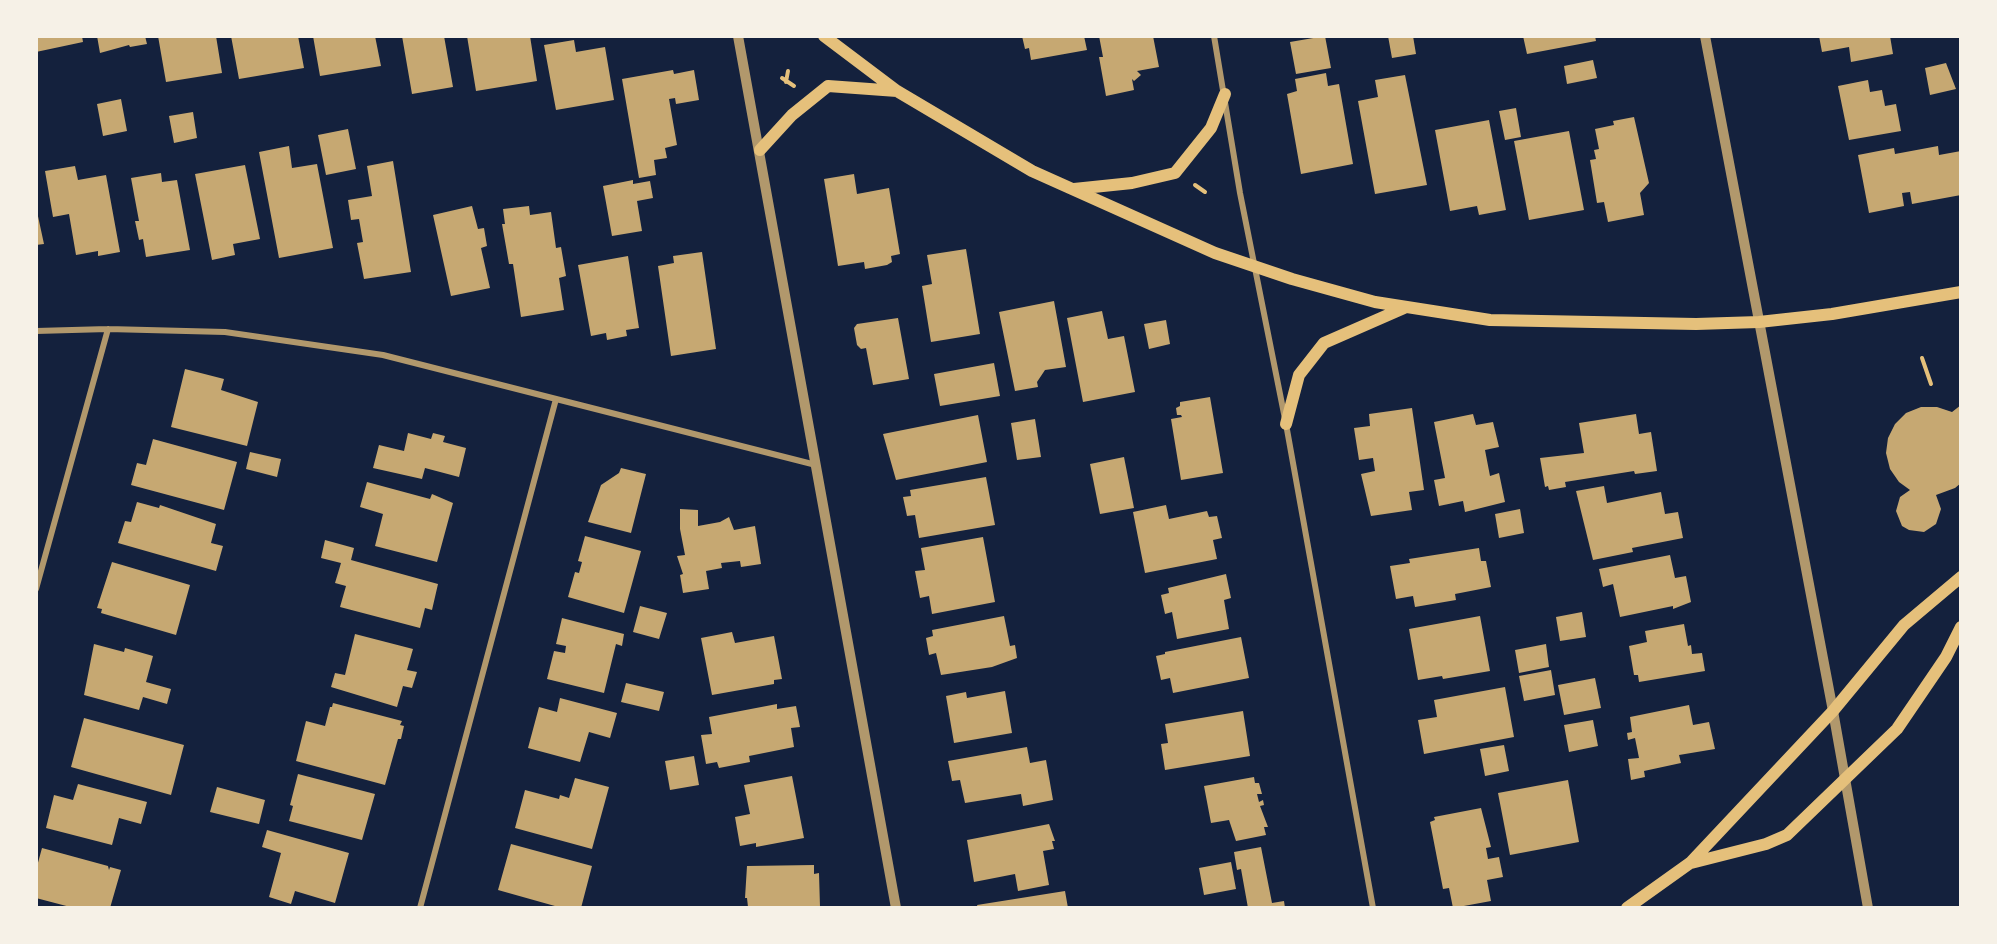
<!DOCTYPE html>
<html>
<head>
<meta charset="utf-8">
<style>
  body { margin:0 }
  #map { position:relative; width:1997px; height:944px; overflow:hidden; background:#14213d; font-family:"Fira Sans",sans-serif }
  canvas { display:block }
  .frame { position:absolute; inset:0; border:38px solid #f6f1e7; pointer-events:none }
</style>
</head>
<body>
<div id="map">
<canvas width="1997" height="944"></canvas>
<div class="frame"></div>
</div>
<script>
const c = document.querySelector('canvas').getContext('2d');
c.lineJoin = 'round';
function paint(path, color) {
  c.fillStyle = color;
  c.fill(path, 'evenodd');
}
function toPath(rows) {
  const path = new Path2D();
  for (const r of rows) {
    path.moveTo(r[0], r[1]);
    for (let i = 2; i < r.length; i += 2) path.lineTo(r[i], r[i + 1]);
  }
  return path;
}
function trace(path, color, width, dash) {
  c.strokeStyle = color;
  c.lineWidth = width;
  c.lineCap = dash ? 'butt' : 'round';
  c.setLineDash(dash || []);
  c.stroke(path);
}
const building = toPath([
  [36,36,82,36,83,42,36,52],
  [97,36,145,36,147,44,130,47,129,45,100,53],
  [158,36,216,36,222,73,166,82],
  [231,36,298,36,304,68,239,79],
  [313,36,375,36,381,66,320,76],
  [402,36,444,36,453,87,412,94],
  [467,36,530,36,537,81,476,91],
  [1022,36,1084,36,1087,50,1031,60,1029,48,1025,49],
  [1099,36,1153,36,1159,67,1137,71,1141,75,1134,81,1132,79,1134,90,1106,96,1099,57,1103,57],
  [1325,36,1331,68,1296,74,1290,42],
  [1388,36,1413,36,1416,54,1392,58],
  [1523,36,1595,36,1596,41,1527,54],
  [1819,36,1890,36,1893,54,1851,62,1849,47,1822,52],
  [574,40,576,52,605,47,614,100,556,110,544,45],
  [1593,60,1597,78,1567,84,1564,66],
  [1946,63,1956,89,1930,95,1925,68],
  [673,70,674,74,694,70,699,100,676,104,675,98,669,99,677,145,665,148,667,158,654,160,656,175,639,178,622,79],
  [1326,73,1328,86,1339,84,1353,164,1301,174,1287,94,1297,91,1295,79],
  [1405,75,1427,185,1375,194,1358,101,1378,97,1375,80],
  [1868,80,1870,92,1882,90,1885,106,1896,104,1901,131,1849,140,1838,86],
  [121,99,127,131,103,136,97,104],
  [1516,108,1521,137,1505,140,1499,111],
  [193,112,197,138,174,143,169,116],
  [1634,117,1649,183,1640,193,1644,215,1608,222,1604,202,1597,203,1590,160,1596,159,1594,150,1599,149,1595,129,1614,125,1613,121],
  [1489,120,1506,210,1479,215,1477,206,1450,211,1435,130],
  [348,129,356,169,326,175,318,135],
  [1569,131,1584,210,1529,220,1514,141],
  [289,146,292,168,317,164,333,248,279,258,259,152],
  [1938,146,1939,155,1961,151,1961,195,1912,204,1910,192,1902,193,1904,206,1869,213,1858,155,1894,148,1895,154],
  [393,161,411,272,364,279,357,243,363,242,359,219,351,220,348,200,372,196,367,166],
  [245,165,260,239,233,244,235,255,212,260,195,174],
  [75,166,78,180,106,175,120,252,98,256,98,251,76,255,69,214,53,217,45,171],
  [161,173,162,182,177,180,190,250,146,257,143,239,139,240,135,221,139,221,131,178],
  [854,174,857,194,889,188,900,254,891,256,892,262,887,265,865,269,864,262,838,266,824,179],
  [633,180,633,184,650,181,653,198,637,201,642,231,612,236,603,186],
  [472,206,478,229,484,228,487,246,481,248,490,288,451,296,433,215],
  [529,206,530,215,551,212,556,248,561,247,566,276,559,278,564,310,521,317,513,264,509,264,502,224,505,224,503,209],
  [36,207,44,244,36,245],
  [966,249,980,334,931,342,922,286,932,284,927,255],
  [702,252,716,349,671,356,658,266,674,263,673,256],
  [628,256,639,328,626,330,627,336,607,340,606,333,591,336,578,265],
  [1054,301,1066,367,1045,370,1037,382,1038,387,1015,391,999,312],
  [1102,311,1108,339,1124,336,1135,392,1083,402,1067,318],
  [898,318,909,379,873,385,866,348,861,349,857,345,854,328,857,324],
  [1166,320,1170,344,1149,349,1144,324],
  [994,363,1000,396,940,406,934,374],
  [185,369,224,379,221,390,258,402,247,446,171,427],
  [1210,397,1223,473,1181,480,1171,419,1182,417,1181,415,1177,415,1176,408,1180,406,1180,402],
  [1961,405,1961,483,1955,488,1936,495,1941,509,1936,524,1924,532,1909,530,1902,526,1896,511,1900,497,1910,490,1899,482,1890,469,1886,453,1888,438,1895,424,1906,413,1921,407,1937,407,1952,412],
  [1412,408,1424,490,1409,492,1412,510,1371,516,1361,474,1375,471,1373,458,1359,460,1354,428,1370,426,1369,414],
  [1473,414,1476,425,1493,422,1499,447,1485,450,1490,476,1499,473,1505,502,1465,512,1463,501,1439,506,1434,480,1445,478,1434,422],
  [1636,414,1639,434,1651,432,1657,471,1635,474,1634,471,1565,482,1566,487,1549,490,1548,486,1545,487,1540,458,1584,453,1579,423],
  [978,415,987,462,896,480,883,434],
  [1035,419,1041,457,1017,460,1011,423],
  [408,433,431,439,433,433,445,436,443,442,466,448,459,477,425,468,422,479,373,468,379,445,404,451],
  [153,439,237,462,224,510,131,485,137,463,146,465],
  [250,452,281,459,277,477,246,469],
  [1124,457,1134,508,1100,514,1090,464],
  [621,468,646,474,631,533,588,522,601,485,619,473],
  [986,477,995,525,919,538,915,515,907,516,903,497,911,496,910,490],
  [367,482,430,499,432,494,453,503,437,562,375,546,383,514,360,507],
  [1604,486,1607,503,1661,492,1665,514,1678,512,1683,538,1632,548,1633,552,1593,560,1576,491],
  [137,502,159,508,160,505,216,524,211,543,223,546,216,571,118,543,125,521,131,522],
  [1166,505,1169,519,1207,511,1209,517,1217,516,1222,538,1213,540,1217,559,1145,573,1133,512],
  [680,509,698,510,698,526,720,522,729,517,734,530,755,526,761,564,741,567,740,561,721,563,722,568,706,571,709,589,683,593,680,575,683,574,677,556,685,555,680,529],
  [1520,509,1524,533,1499,538,1495,514],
  [585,536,641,551,624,613,568,597,575,572,579,573,582,562,578,561],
  [983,537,995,602,932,614,929,596,920,598,915,571,925,570,921,548],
  [325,540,354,548,351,560,438,584,432,610,425,608,420,628,340,607,346,586,335,583,341,563,321,558],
  [1479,548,1481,561,1486,561,1491,587,1455,594,1456,600,1415,607,1413,596,1396,599,1390,566,1410,563,1409,559],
  [1670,555,1675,578,1686,576,1691,602,1673,609,1673,606,1620,617,1613,584,1603,587,1599,569],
  [112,562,190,585,176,635,101,613,102,609,97,608],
  [1226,574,1231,598,1224,600,1229,629,1177,639,1172,612,1165,614,1161,595,1169,593,1168,588],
  [640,606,667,613,659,639,633,632],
  [1582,612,1586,637,1560,641,1556,617],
  [1004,616,1010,646,1015,645,1017,658,992,667,941,675,936,653,929,655,926,638,933,636,932,630],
  [1480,616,1490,671,1443,679,1442,676,1418,680,1409,629],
  [562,618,624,634,622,646,616,644,604,693,547,679,554,651,565,653,566,646,556,644],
  [1684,624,1688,646,1691,645,1692,654,1702,653,1705,671,1639,682,1638,675,1634,675,1629,646,1647,642,1645,631],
  [732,632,735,643,774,636,782,679,774,680,774,684,712,695,701,638],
  [355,634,413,649,407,670,417,672,412,688,403,686,397,707,331,687,335,673,345,675],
  [1241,637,1249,678,1173,693,1170,678,1161,680,1156,656,1165,654,1165,652],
  [94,644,124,652,125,648,153,656,146,682,171,689,167,704,143,697,139,710,84,695],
  [1546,644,1549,667,1519,673,1515,650],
  [1551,670,1555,695,1524,701,1519,676],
  [1595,678,1601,708,1564,715,1558,685],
  [626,683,664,692,659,711,621,702],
  [1505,687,1514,737,1424,754,1418,720,1437,717,1434,700],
  [1005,691,1012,733,954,743,946,696,966,692,967,698],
  [560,698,617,713,610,738,589,732,580,762,528,748,539,707,557,712],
  [333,703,402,721,400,725,404,726,401,739,398,739,385,785,296,761,306,721,325,726,330,707,332,707],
  [777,704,777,709,796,706,800,727,791,728,794,747,749,756,750,762,719,768,717,762,706,764,701,735,712,734,709,717],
  [1689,705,1693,725,1709,722,1715,749,1679,755,1681,763,1644,771,1645,777,1631,780,1628,759,1639,758,1635,738,1628,740,1627,733,1632,732,1630,717],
  [1243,711,1250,756,1165,770,1161,744,1168,743,1165,724],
  [84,718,184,745,171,795,71,767],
  [1593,720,1598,746,1569,752,1564,725],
  [1504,745,1509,771,1485,776,1480,749],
  [1027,747,1030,763,1046,760,1053,800,1023,806,1021,794,965,803,960,780,952,781,948,761],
  [694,756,699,785,670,790,665,761],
  [298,774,375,794,362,840,289,821,293,806,290,805],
  [792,776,804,838,756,847,756,843,740,846,735,817,750,814,744,785],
  [1254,777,1255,783,1259,783,1262,794,1257,794,1259,802,1263,800,1264,805,1260,806,1268,827,1264,827,1266,835,1236,841,1229,820,1211,823,1204,786],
  [575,778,609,787,592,849,515,828,525,790,559,799,560,795,569,798],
  [1568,780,1579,842,1510,855,1498,793],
  [78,784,147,802,141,824,119,818,112,845,46,828,54,795,73,800],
  [217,787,265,800,259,824,210,812],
  [1481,808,1491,847,1486,848,1488,859,1499,857,1503,877,1487,880,1491,901,1453,908,1449,888,1443,889,1430,822,1435,820,1434,817],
  [1049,824,1055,841,1052,841,1054,849,1043,851,1049,885,1018,891,1015,874,974,882,967,840],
  [267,830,349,853,335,903,295,891,291,904,269,897,281,853,262,847],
  [511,844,592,866,581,908,562,908,498,890],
  [1261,847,1272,903,1284,901,1285,908,1248,908,1241,869,1237,870,1234,852],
  [42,848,108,866,109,870,110,867,121,870,110,908,74,908,36,898,36,870],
  [1231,862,1236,889,1204,895,1199,868],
  [814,865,814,874,819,873,820,907,748,907,747,898,745,898,747,866],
  [1065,891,1068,908,978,908,977,905]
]);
const path = toPath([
  [782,78,794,86],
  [786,82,788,71],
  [1195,185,1205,192],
  [1922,358,1931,384]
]);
const minor = toPath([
  [1214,36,1240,193,1286,424,1373,908],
  [36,331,108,329,225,332,383,355,816,465],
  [36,589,108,329],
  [420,908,556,399]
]);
const tertiary = toPath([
  [738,36,896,908],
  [1705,36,1833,711,1868,908]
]);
const secondary = toPath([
  [824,36,897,91,1032,171,1215,253,1292,279,1375,302,1490,320,1696,324,1759,322,1832,314,1961,292],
  [760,150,792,115,828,86,897,91],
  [1074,189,1132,183,1175,173,1211,128,1225,94],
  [1286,424,1299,375,1324,343,1404,308],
  [1691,863,1766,844,1787,835,1897,729,1946,657,1961,627],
  [1627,908,1690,863,1833,711,1904,625,1961,577]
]);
paint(building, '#c6a872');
trace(path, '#e5c07b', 4);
trace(minor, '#b1986c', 6);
trace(tertiary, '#b1986c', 10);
trace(secondary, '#e5c07b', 12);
</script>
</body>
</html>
